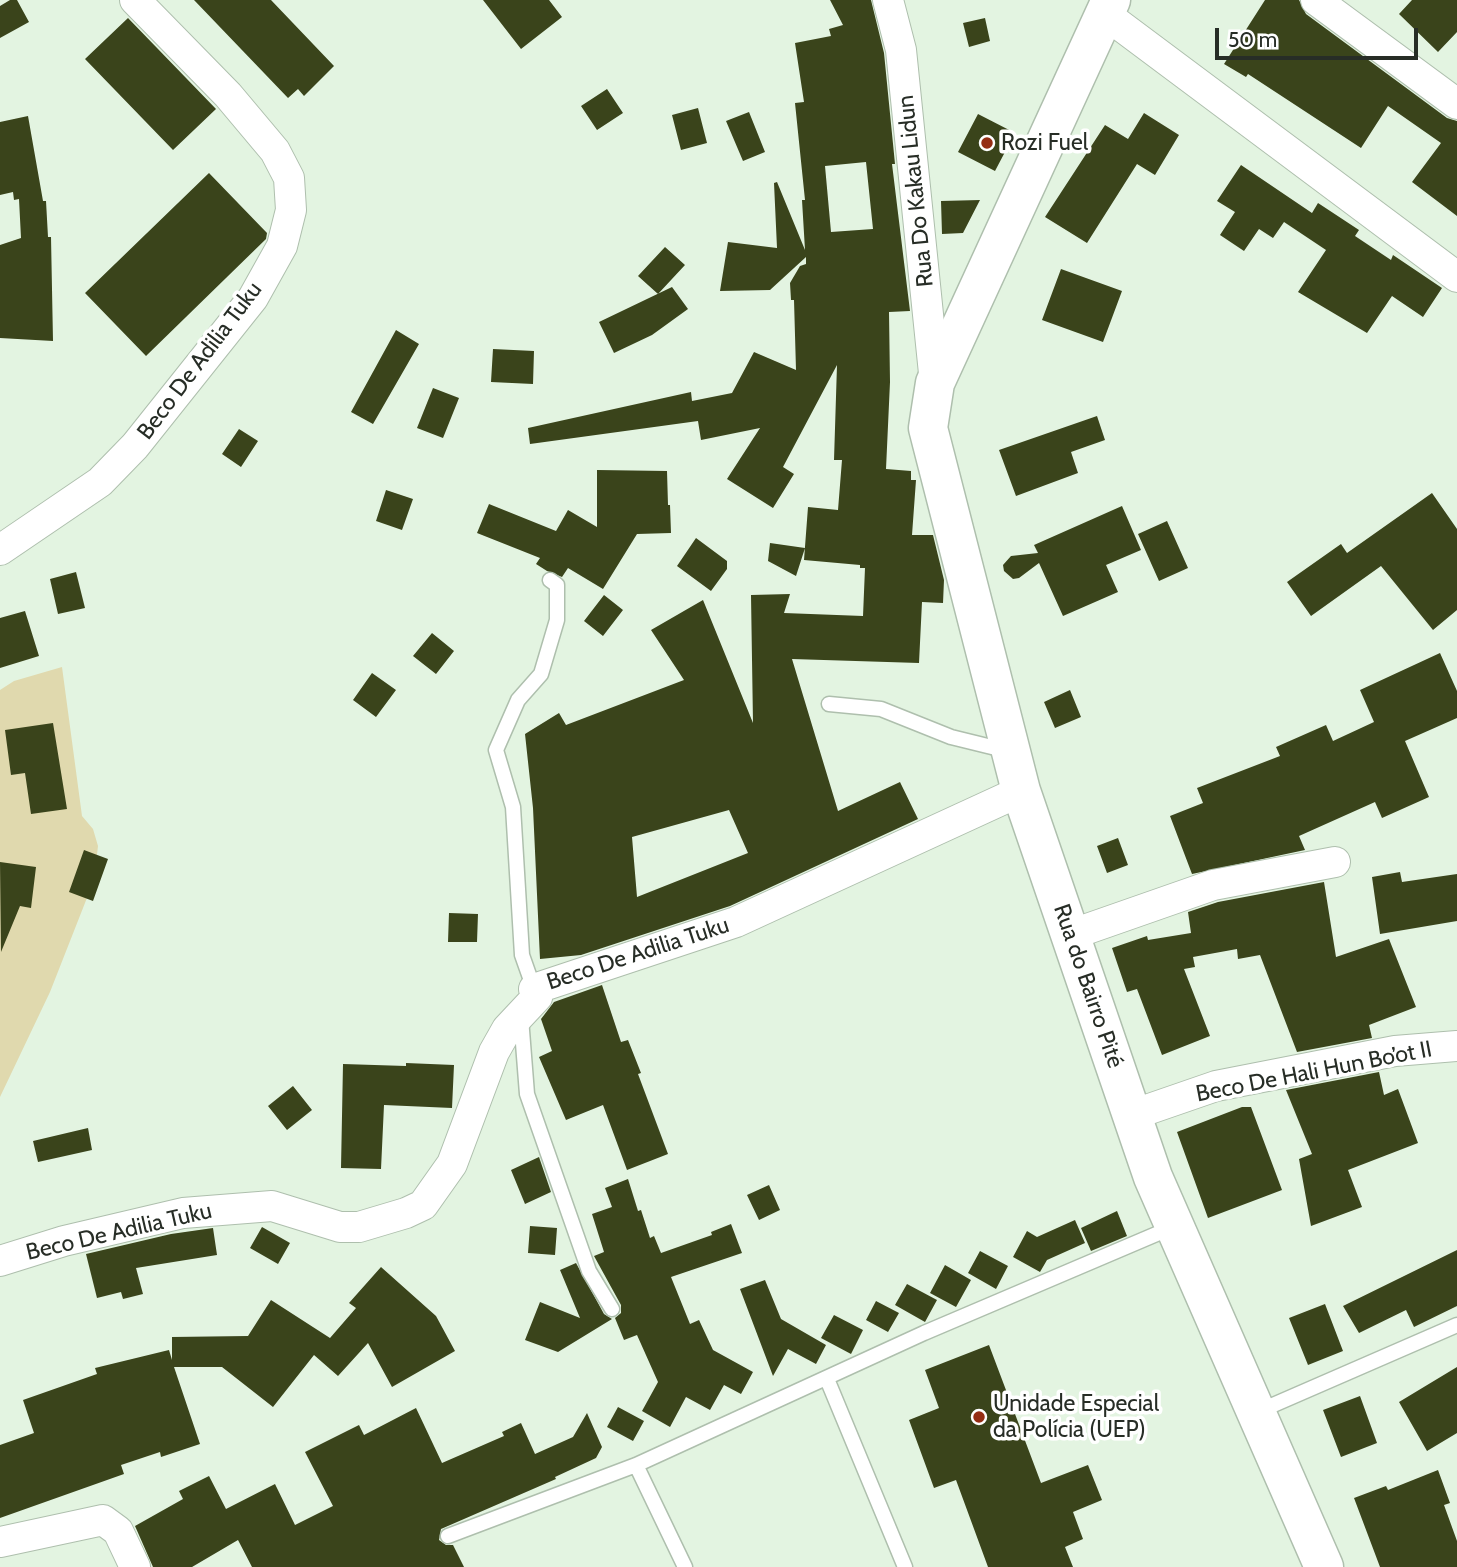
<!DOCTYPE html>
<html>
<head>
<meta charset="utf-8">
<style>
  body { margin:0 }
  #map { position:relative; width:1457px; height:1567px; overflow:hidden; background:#e3f4e1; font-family:Cabin,sans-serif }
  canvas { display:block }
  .scale { position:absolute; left:1215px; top:28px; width:203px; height:32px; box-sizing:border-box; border:4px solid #272d26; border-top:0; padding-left:9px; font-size:21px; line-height:24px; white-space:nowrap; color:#272d26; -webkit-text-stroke:5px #fff; paint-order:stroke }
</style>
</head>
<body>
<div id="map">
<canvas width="1457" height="1567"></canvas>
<div class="scale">50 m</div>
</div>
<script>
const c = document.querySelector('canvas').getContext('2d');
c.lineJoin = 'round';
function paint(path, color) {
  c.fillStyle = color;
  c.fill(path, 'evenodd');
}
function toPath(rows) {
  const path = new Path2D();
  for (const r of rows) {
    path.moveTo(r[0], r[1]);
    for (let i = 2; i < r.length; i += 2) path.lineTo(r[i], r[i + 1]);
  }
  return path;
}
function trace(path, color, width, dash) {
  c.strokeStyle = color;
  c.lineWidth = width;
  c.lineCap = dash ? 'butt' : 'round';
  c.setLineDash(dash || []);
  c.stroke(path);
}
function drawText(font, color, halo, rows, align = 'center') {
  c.font = font + ' Cabin,sans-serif';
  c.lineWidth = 7;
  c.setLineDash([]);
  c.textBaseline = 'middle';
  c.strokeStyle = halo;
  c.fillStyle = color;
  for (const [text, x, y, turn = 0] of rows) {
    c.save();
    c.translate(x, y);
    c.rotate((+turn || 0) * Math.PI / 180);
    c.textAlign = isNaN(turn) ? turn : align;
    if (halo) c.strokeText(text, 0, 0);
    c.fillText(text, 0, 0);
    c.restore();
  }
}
const green = toPath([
  [62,667,82,816,93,829,98,846,94,880,50,992,0,1097,0,690,14,681]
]);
const building = toPath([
  [10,0,17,0,29,22,0,38,0,6],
  [194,0,271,0,334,66,304,96,298,89,288,98],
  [483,0,549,0,562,17,521,49],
  [830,0,871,0,884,53,895,164,892,164,910,311,889,312,890,382,886,469,911,471,911,480,916,480,912,535,933,535,944,580,943,603,922,602,919,663,792,659,838,811,900,782,918,819,730,906,581,955,540,959,533,808,525,734,559,713,566,725,684,680,651,630,703,600,753,723,751,595,790,594,784,613,863,616,865,568,860,568,860,565,804,560,808,507,838,510,842,460,834,460,837,365,783,467,794,474,773,508,727,479,760,428,701,440,698,421,530,444,528,428,691,392,692,401,732,393,754,352,796,370,794,300,791,300,790,283,800,266,806,264,806,257,770,290,720,291,728,242,777,248,774,183,777,182,805,250,802,200,805,200,795,103,804,102,795,43,831,36,829,29,843,25],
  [866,162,873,229,831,232,825,166],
  [729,810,748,853,637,897,632,837],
  [1265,0,1299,0,1306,14,1447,118,1457,121,1457,216,1412,182,1441,143,1388,106,1361,148,1248,74,1246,77,1224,64],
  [1412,0,1457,0,1457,32,1438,52,1399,14],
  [128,18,216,109,173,150,85,59],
  [985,18,990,41,969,47,963,23],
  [607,89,623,113,597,130,581,106],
  [698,108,707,143,681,150,672,115],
  [749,112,765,152,743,161,726,121],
  [1144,113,1179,135,1155,175,1137,164,1087,243,1045,217,1105,125,1128,139],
  [978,114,1015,133,995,171,958,152],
  [28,116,43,201,46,201,48,237,51,237,53,341,0,338,0,245,21,238,19,199,14,200,13,192,0,195,0,122],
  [1241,165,1312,213,1318,203,1359,230,1355,236,1391,260,1393,255,1442,288,1423,317,1392,296,1367,333,1298,292,1326,250,1284,222,1273,238,1259,229,1244,251,1220,235,1235,212,1217,201],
  [209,173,267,233,266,239,146,356,85,293],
  [980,200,963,233,942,234,941,201],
  [665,247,685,265,658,294,638,276],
  [1061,269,1122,291,1103,342,1042,320],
  [672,287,688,309,652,335,614,353,599,322],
  [396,330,419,344,373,424,351,412],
  [493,349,534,351,533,384,491,382],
  [433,388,459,398,443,438,417,428],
  [1097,416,1105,440,1071,452,1078,473,1016,496,999,450],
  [239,429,258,441,241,467,222,454],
  [597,470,667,471,668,505,670,505,671,533,637,534,603,589,568,568,562,577,547,571,536,564,540,558,477,533,489,504,556,531,568,510,597,527],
  [386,490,413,499,402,530,376,521],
  [1432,493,1457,529,1457,610,1433,630,1381,566,1311,616,1287,582,1341,544,1347,553],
  [1122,506,1141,550,1106,565,1118,592,1063,616,1039,563,1019,578,1013,579,1004,571,1003,565,1011,556,1038,553,1034,545],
  [1167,521,1188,568,1159,581,1138,534],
  [696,538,727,561,727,569,711,591,677,566],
  [770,543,805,548,796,576,768,561],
  [76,572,85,608,58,614,50,579],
  [604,595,623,610,603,636,584,621],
  [25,611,39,656,0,668,0,618],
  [432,633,454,651,436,674,413,656],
  [1440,653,1457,691,1457,718,1405,741,1429,797,1382,818,1375,802,1299,836,1305,850,1192,874,1170,816,1203,803,1197,788,1280,756,1276,747,1326,725,1333,741,1374,722,1360,690],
  [372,673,396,690,376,717,353,700],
  [1070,690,1081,717,1055,728,1044,702],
  [53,723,67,809,31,814,25,773,11,775,5,730],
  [1118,838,1128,865,1107,873,1097,846],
  [84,850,108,859,93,901,69,892],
  [0,862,36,867,31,908,20,906,1,952],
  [1400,872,1402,882,1457,874,1457,921,1380,934,1372,877],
  [1324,882,1336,957,1389,939,1416,1007,1369,1025,1372,1038,1297,1052,1260,955,1238,959,1237,949,1193,957,1195,967,1184,969,1210,1036,1162,1055,1137,989,1127,992,1112,948,1147,936,1148,940,1191,933,1188,912,1218,902],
  [449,913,478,914,477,942,448,942],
  [602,985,621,1042,628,1040,641,1073,638,1074,668,1154,627,1170,603,1105,566,1120,539,1057,552,1051,541,1019,554,1002],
  [406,1063,454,1065,452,1108,384,1105,381,1169,341,1168,343,1064,406,1066],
  [1379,1072,1384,1095,1398,1089,1418,1143,1348,1170,1362,1207,1311,1226,1299,1159,1312,1154,1286,1090],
  [293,1086,312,1110,287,1130,268,1106],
  [1242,1107,1251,1107,1282,1190,1208,1218,1177,1132],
  [88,1128,92,1150,38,1162,33,1141],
  [539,1157,551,1192,525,1204,511,1170],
  [628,1179,638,1211,641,1210,650,1238,654,1236,661,1253,712,1235,711,1232,731,1224,742,1253,671,1277,690,1324,699,1320,713,1350,753,1372,741,1394,724,1385,710,1410,686,1397,670,1427,642,1411,658,1382,637,1335,624,1340,615,1318,621,1313,621,1305,594,1256,604,1252,592,1214,612,1207,605,1188],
  [769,1185,780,1210,759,1220,747,1195],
  [1117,1211,1127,1236,1091,1251,1081,1228],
  [1075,1220,1085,1243,1047,1260,1040,1272,1013,1257,1027,1231,1037,1237],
  [530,1226,557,1228,555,1255,528,1253],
  [262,1227,290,1243,278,1264,250,1248],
  [213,1228,217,1255,136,1268,143,1294,123,1299,121,1292,97,1298,86,1254,171,1234],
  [1457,1250,1457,1306,1414,1327,1406,1310,1359,1333,1343,1306],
  [980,1251,1008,1266,996,1289,968,1273],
  [576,1263,604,1314,612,1319,558,1352,525,1340,540,1302,580,1318,560,1270],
  [945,1265,971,1280,956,1307,930,1293],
  [381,1267,436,1316,455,1351,392,1387,368,1343,338,1376,314,1355,273,1407,222,1367,174,1367,200,1444,161,1457,160,1452,121,1465,124,1474,0,1518,0,1445,34,1433,23,1400,97,1374,95,1368,169,1350,172,1360,172,1337,248,1336,271,1300,330,1338,356,1308,349,1303],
  [765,1280,781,1319,826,1345,816,1364,788,1349,773,1376,740,1289],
  [907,1284,937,1300,925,1322,895,1305],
  [876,1301,899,1313,888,1332,866,1320],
  [1325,1304,1343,1351,1308,1365,1289,1318],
  [834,1315,863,1330,851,1354,821,1338],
  [989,1345,1041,1483,1088,1465,1102,1500,1073,1512,1083,1539,1065,1547,1073,1567,988,1567,956,1480,934,1488,909,1420,939,1408,925,1370],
  [1457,1367,1457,1433,1427,1451,1399,1402],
  [1360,1396,1377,1443,1341,1457,1323,1410],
  [618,1407,644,1421,633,1441,607,1427],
  [416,1408,442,1463,504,1436,502,1432,521,1423,535,1454,573,1437,587,1413,602,1447,596,1458,555,1477,556,1479,441,1529,439,1540,446,1545,453,1545,464,1567,252,1567,238,1540,192,1567,153,1567,135,1526,183,1499,179,1491,209,1476,226,1509,275,1484,295,1525,333,1506,305,1452,359,1425,364,1435],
  [1438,1470,1450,1503,1444,1505,1457,1541,1457,1567,1380,1567,1354,1498,1386,1486,1388,1490]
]);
const lane = toPath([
  [829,704,881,709,951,737,1008,751],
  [534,989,522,955,513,807,496,750,518,700,541,674,557,620,557,585,550,580],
  [521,1018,527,1094,589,1271,612,1309],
  [827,1379,905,1567],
  [1257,1412,1457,1325],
  [636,1465,685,1567],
  [448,1536,636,1465,924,1333,1173,1227]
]);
const street = toPath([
  [888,0,901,50,935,383],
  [1316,0,1457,104],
  [1105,14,1457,277],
  [0,550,100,482,135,446,253,298,282,246,291,210,289,178,275,151,228,95,135,0],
  [1070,935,1213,885,1335,862],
  [1132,1115,1216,1086,1395,1051,1457,1046],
  [0,1261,64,1241,183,1213,272,1206,340,1227,359,1227,406,1213,423,1205,452,1164,494,1052,507,1029,537,997,534,989,736,922,1021,791],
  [0,1542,103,1520,118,1531,135,1567]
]);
const secondary = toPath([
  [1111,0,935,383,928,428,1021,791,1153,1177,1324,1567]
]);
const markers = [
  [987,143,7,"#952d14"],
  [979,1417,7,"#952d14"]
];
const poiNames = [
  ["Rozi Fuel",1001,143],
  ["Unidade Especial",993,1404],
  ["da Polícia (UEP)",993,1430]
];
const streetNames = [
  ["Rua Do Kakau Lidun",916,191,-96],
  ["Beco De Adilia Tuku",200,361,-53],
  ["Beco De Adilia Tuku",638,954,-18],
  ["Rua do Bairro Pité",1088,986,71],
  ["Beco De Hali Hun Bo’ot II",1314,1072,-11],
  ["Beco De Adilia Tuku",119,1232,-13]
];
paint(green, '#e0d9ae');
paint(building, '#3a441b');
trace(lane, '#aebfad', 17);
trace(street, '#aebfad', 32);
trace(secondary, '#aebfad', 41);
trace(lane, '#fff', 14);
trace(street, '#fff', 30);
trace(secondary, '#fff', 38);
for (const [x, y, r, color] of markers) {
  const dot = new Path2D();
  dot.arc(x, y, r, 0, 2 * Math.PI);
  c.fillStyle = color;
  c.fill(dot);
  trace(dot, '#fff', 2.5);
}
drawText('23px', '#272d26', '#fff', poiNames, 'left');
drawText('23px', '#272d26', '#fff', streetNames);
</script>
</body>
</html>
